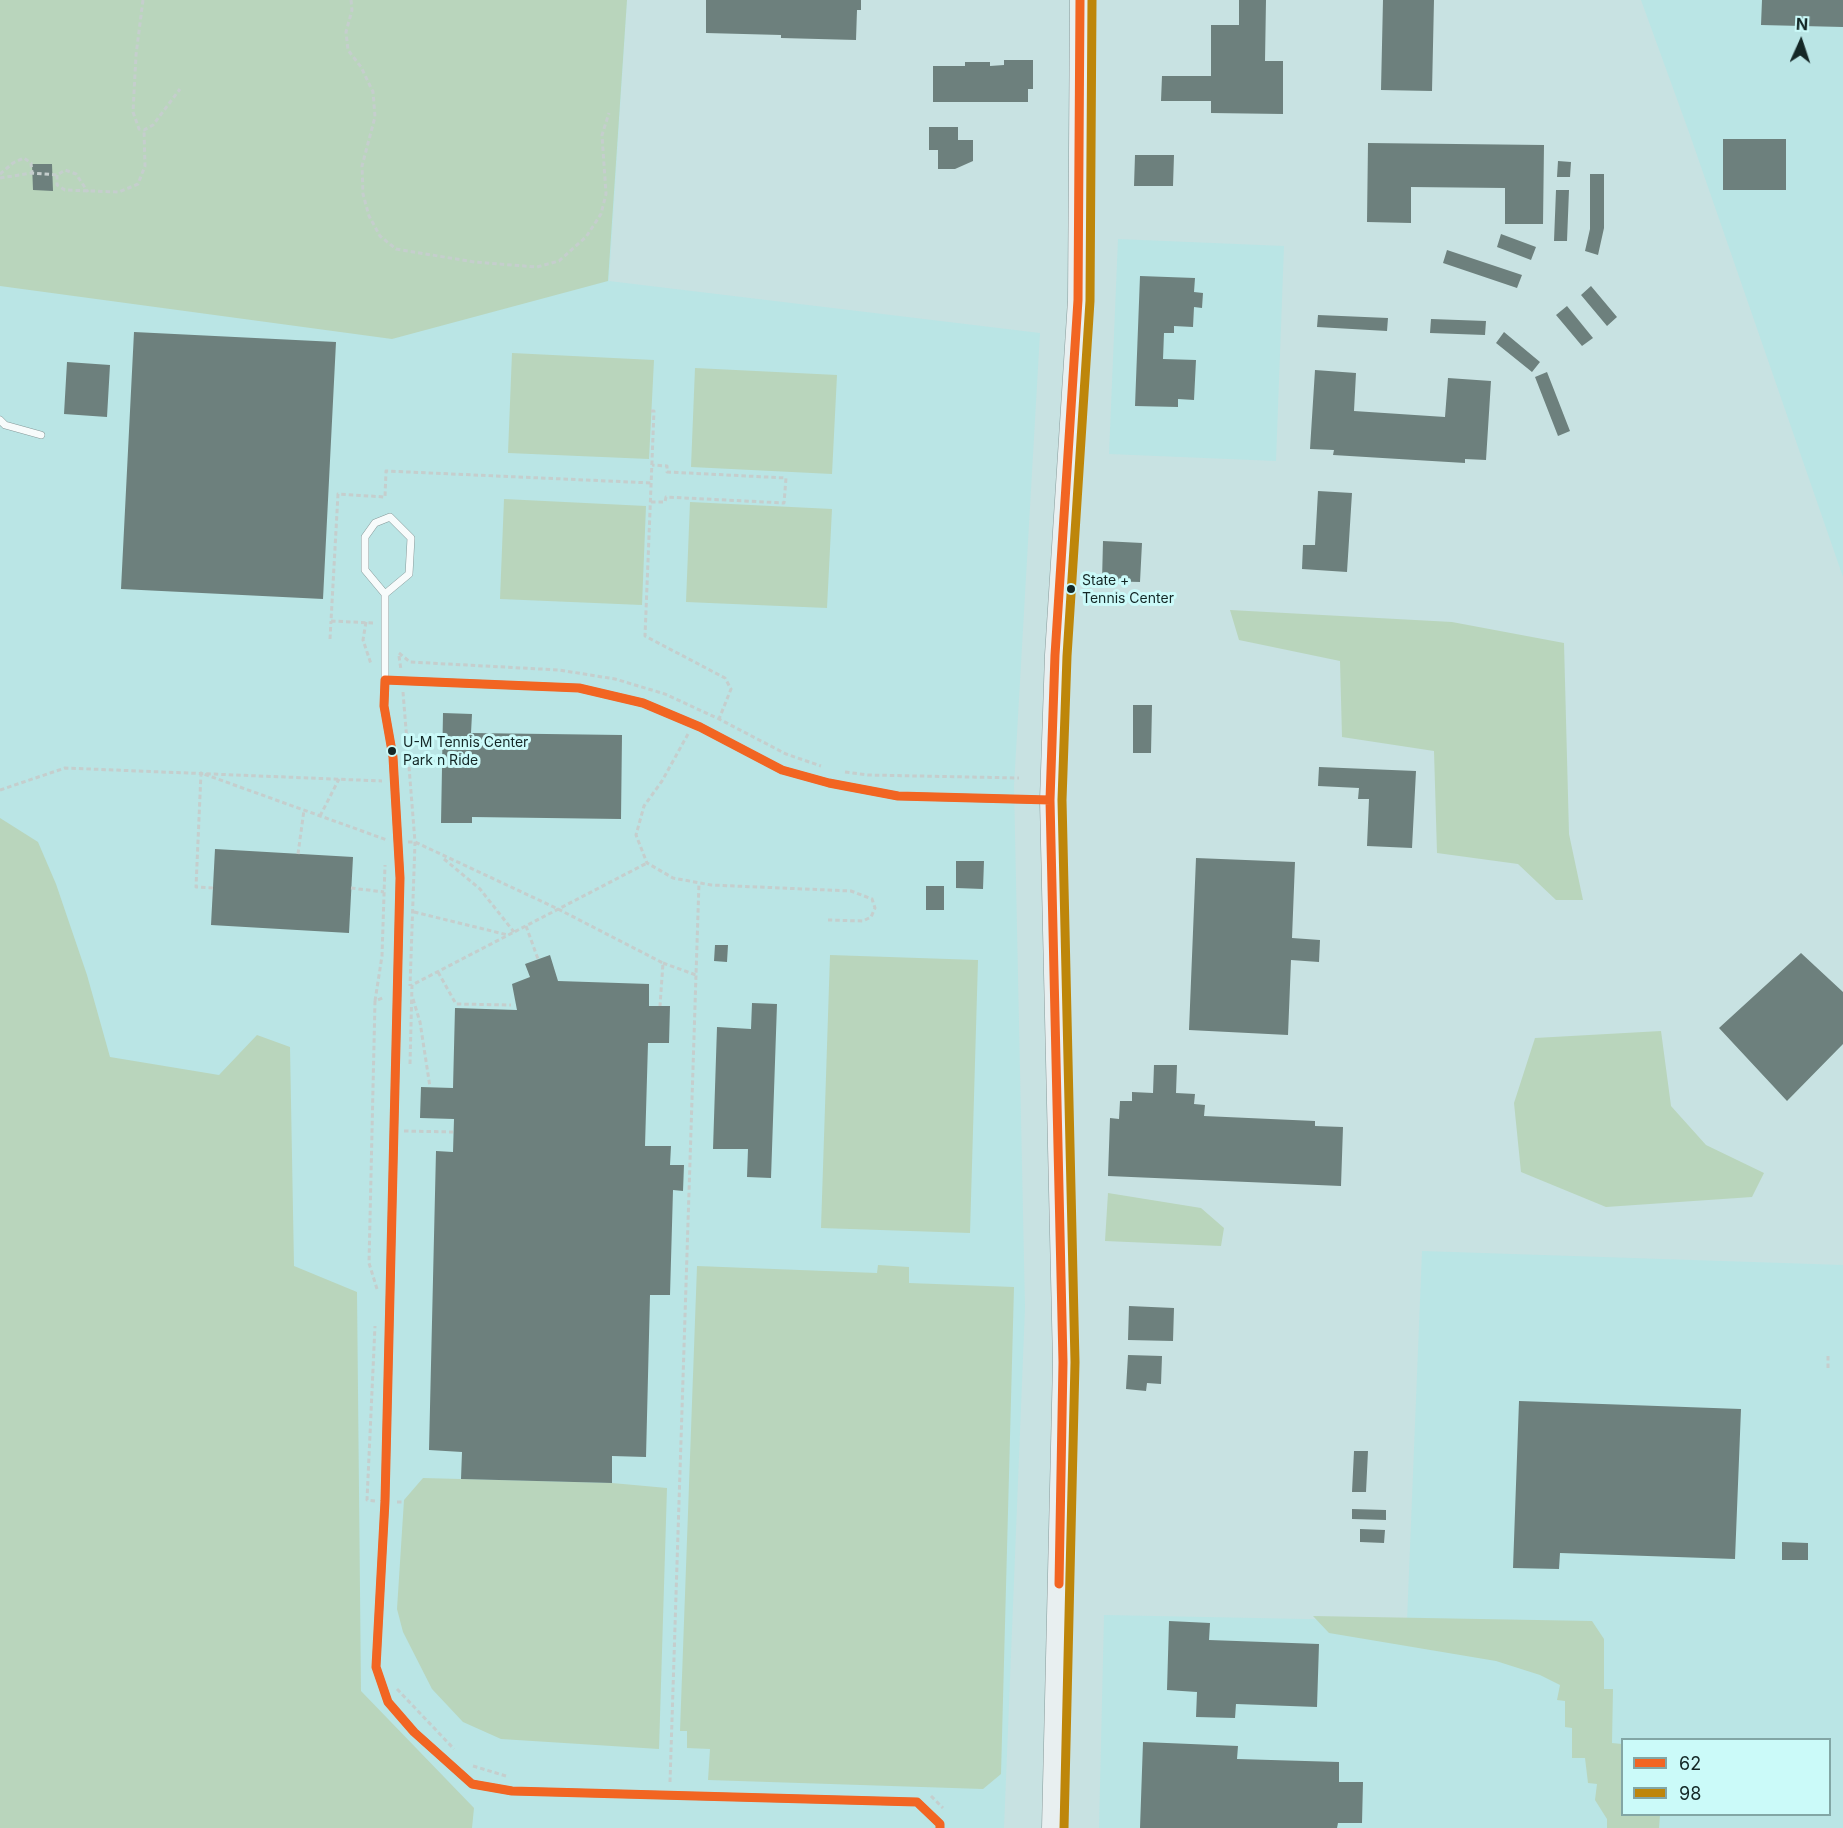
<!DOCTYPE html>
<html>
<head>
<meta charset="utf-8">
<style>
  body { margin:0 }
  #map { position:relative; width:1843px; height:1828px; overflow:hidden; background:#c8e2e2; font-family:Inter,sans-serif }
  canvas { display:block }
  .legend { position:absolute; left:1621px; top:1738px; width:210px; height:78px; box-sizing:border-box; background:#cbfaf9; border:2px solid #82a6a5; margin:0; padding:8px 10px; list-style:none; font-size:18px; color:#142726 }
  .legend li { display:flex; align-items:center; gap:12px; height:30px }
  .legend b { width:30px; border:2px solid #82a6a5 }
  .north { position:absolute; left:1771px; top:12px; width:60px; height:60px; -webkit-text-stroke:4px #cbfaf9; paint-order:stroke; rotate:3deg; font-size:16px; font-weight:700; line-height:24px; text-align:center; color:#142726 }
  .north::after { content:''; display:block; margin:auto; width:21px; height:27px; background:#142726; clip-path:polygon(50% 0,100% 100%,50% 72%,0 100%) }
</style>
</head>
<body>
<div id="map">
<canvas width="1843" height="1828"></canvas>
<ul class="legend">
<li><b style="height:8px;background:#f26522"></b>62</li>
<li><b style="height:8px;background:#be860a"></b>98</li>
</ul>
<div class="north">N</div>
</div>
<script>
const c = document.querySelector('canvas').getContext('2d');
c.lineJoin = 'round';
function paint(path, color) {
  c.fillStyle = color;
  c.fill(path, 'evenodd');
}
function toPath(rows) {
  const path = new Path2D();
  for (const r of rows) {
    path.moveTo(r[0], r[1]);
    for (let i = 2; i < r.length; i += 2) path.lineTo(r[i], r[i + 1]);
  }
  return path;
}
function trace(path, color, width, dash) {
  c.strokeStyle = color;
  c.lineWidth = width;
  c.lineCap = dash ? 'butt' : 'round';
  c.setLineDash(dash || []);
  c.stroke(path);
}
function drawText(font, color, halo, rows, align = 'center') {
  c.font = font + ' Inter,sans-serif';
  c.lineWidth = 6;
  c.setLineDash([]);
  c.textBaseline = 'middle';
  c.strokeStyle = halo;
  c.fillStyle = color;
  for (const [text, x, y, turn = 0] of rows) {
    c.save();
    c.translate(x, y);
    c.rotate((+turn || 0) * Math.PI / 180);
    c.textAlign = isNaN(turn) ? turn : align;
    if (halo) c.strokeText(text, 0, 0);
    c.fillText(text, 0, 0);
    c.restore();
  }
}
const built = toPath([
  [0,0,627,0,609,281,1040,333,1014,786,1025,1308,1004,1828,0,1828],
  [1641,0,1843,0,1843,577,1690,135],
  [1118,239,1284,246,1276,461,1109,454],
  [1422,1251,1843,1265,1843,1828,1099,1828,1104,1615,1407,1621],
  [1622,1740,1830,1740,1830,1814,1622,1814]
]);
const green = toPath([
  [0,0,627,0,608,281,392,339,0,286],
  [512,353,654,360,649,459,508,453],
  [695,368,837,375,832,474,691,467],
  [504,499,646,506,642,605,500,599],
  [690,502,832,509,827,608,686,602],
  [1230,610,1452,622,1564,643,1569,834,1583,900,1556,900,1518,864,1437,853,1434,751,1342,737,1340,661,1239,640],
  [0,818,38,842,56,884,87,975,110,1057,219,1075,257,1035,290,1047,294,1266,357,1292,361,1691,474,1808,472,1828,0,1828],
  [830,955,978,960,970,1233,821,1228],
  [1661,1031,1671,1106,1706,1145,1764,1173,1752,1197,1606,1207,1521,1172,1514,1103,1535,1038],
  [1108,1193,1201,1208,1224,1228,1221,1246,1105,1241],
  [878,1265,909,1267,909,1283,1014,1287,1001,1774,983,1789,708,1780,710,1749,687,1748,687,1731,680,1731,697,1266,877,1273],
  [423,1478,612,1483,667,1488,659,1749,501,1739,463,1722,432,1689,403,1632,397,1609,404,1500],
  [1313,1616,1592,1621,1604,1639,1604,1689,1613,1689,1612,1743,1622,1744,1622,1814,1660,1815,1659,1828,1607,1828,1607,1819,1595,1800,1597,1784,1588,1783,1585,1758,1572,1758,1572,1728,1565,1727,1565,1701,1557,1700,1560,1685,1540,1675,1496,1661,1329,1633]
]);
const building = toPath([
  [706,0,861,0,861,10,857,10,856,40,781,38,781,35,706,33],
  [1239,0,1266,0,1265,61,1283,61,1283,114,1211,113,1211,101,1161,101,1162,76,1211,76,1211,25,1239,25],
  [1383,0,1434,0,1432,91,1381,90],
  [1762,0,1843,0,1843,27,1761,25],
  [1004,60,1033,60,1033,89,1028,89,1028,102,933,102,933,66,965,66,965,62,990,62,990,66,1004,65],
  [929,127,958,127,958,140,973,140,973,161,955,169,938,169,938,150,929,150],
  [1723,139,1786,139,1786,190,1723,190],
  [1368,143,1544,145,1543,224,1505,224,1505,188,1411,187,1411,223,1367,222],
  [1135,155,1174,155,1173,186,1134,186],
  [1558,161,1571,162,1570,177,1557,177],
  [32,164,52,164,53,191,33,190],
  [1590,174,1604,174,1604,228,1598,255,1585,251,1590,229],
  [1556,190,1569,190,1567,241,1554,241],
  [1501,234,1536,247,1531,260,1497,247],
  [1447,250,1522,275,1517,288,1443,263],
  [1140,276,1195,278,1194,292,1203,293,1202,308,1194,307,1193,327,1174,326,1174,333,1164,333,1163,359,1196,360,1194,400,1178,399,1178,407,1135,406],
  [1591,286,1617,317,1607,326,1581,295],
  [1567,306,1593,338,1582,346,1556,315],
  [1318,315,1388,318,1387,331,1317,327],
  [1431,319,1486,321,1485,335,1430,333],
  [134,332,336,342,323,599,121,589],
  [1504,332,1540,362,1532,372,1496,343],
  [67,362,110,365,107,417,64,414],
  [1315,370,1356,373,1354,411,1445,417,1448,378,1491,381,1486,460,1465,459,1465,463,1333,455,1334,450,1310,449],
  [1547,372,1570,431,1558,436,1535,377],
  [1318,491,1352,493,1347,572,1302,569,1303,545,1315,545],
  [1103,541,1142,543,1140,582,1102,581],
  [1133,705,1152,705,1151,753,1133,753],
  [443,713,472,714,471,733,622,735,621,819,472,817,472,823,441,823],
  [1319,767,1416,771,1412,848,1367,846,1369,799,1358,799,1359,788,1318,786],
  [215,849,353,857,349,933,211,925],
  [1196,858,1295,862,1292,938,1320,940,1319,962,1291,960,1288,1035,1189,1030],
  [956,861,984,861,983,889,956,888],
  [926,886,944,886,944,910,926,910],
  [715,945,728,945,727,962,714,961],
  [1801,953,1843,992,1843,1044,1787,1101,1719,1028],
  [550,955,558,981,649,984,649,1006,670,1006,669,1043,648,1043,645,1146,671,1146,670,1165,684,1165,683,1191,673,1190,670,1295,650,1295,646,1457,612,1456,612,1483,461,1479,462,1452,429,1450,436,1151,453,1152,454,1119,420,1118,421,1087,453,1088,455,1008,517,1010,512,984,530,977,525,964],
  [752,1003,777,1004,771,1178,747,1177,748,1149,713,1149,717,1027,751,1029],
  [1154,1065,1177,1065,1176,1093,1195,1094,1194,1104,1205,1105,1204,1116,1315,1121,1315,1126,1343,1127,1341,1186,1108,1176,1110,1118,1119,1119,1120,1101,1132,1101,1132,1092,1153,1093],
  [1129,1306,1174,1308,1173,1341,1128,1340],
  [1128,1355,1162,1356,1161,1384,1147,1383,1146,1391,1126,1389],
  [1519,1401,1741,1409,1735,1559,1560,1553,1559,1569,1513,1568],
  [1354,1451,1368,1451,1366,1492,1352,1492],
  [1352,1509,1386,1510,1386,1520,1352,1519],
  [1360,1529,1385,1530,1384,1543,1360,1542],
  [1782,1542,1808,1543,1808,1560,1782,1560],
  [1169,1621,1210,1623,1209,1640,1319,1644,1317,1707,1236,1704,1235,1718,1196,1717,1197,1692,1167,1690],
  [1143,1742,1238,1746,1237,1759,1339,1762,1339,1782,1363,1782,1362,1823,1338,1823,1337,1828,1140,1828]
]);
const path = toPath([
  [143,0,136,55,133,112,139,129,144,130,153,125,180,89],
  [351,0,352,10,346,32,348,50,361,67,373,92,375,117,362,166,363,194,369,216,380,236,396,249,474,262,537,267,559,261,586,237,601,214,606,194,602,135,609,113],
  [0,174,13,163,24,158,31,163,32,173],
  [57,175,57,185,65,190,119,192,138,184,145,166,144,130],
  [0,178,32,173,57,175,65,170,76,174,88,192],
  [651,411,654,411,645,636,725,678,731,689,719,719],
  [651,502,665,502,666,497,784,503,786,478,667,472,667,466,652,465],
  [366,622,363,640,371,664],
  [373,623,331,621,338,494,385,497,386,471,652,483],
  [330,639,331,621],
  [399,653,410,662,559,670,615,679,665,694,719,719,786,754,821,766],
  [399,656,401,670],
  [403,692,415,842,410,986],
  [688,734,662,781,644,806,636,835,647,863,673,878,711,885,851,891,872,899,875,908,871,917,863,921,828,920],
  [845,772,868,775,1019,778],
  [0,790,65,768,382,781],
  [320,816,339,779],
  [408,842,415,842,558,909,663,963,660,1006],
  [298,854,304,810],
  [444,859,480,889,514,932],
  [213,888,196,887,201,773,387,840],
  [351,888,384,892],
  [414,912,508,935],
  [526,926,538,959],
  [663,963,696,975,699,883],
  [438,972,456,1004,511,1005],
  [413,999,420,1022,430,1087],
  [375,1001,382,956,385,865],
  [410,1064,412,985,647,863],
  [404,1131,453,1132],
  [377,1289,369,1263,375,1001,385,997],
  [1828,1368,1828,1353],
  [375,1501,367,1500,375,1326],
  [397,1502,404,1502],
  [397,1689,454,1749],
  [473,1766,506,1776],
  [670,1782,696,975],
  [931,1796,943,1808]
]);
const service = toPath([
  [0,420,5,425,41,435],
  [385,594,365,570,365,537,375,523,390,517,411,538,409,574,385,594,385,680],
  [940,1828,940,1824,917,1802,512,1791,472,1784,414,1732,388,1702,376,1667,385,1501,400,878,393,757,384,706,385,680,579,688,643,703,700,727,782,770,829,783,898,796,1047,800]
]);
const secondary = toPath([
  [1052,1828,1063,1362,1050,800,1055,655,1078,300,1080,0]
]);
const bus1 = toPath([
  [1059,1584,1063,1362,1050,800,1055,655,1078,300,1080,0],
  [940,1828,940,1824,917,1802,512,1791,472,1784,414,1732,388,1702,376,1667,385,1501,400,878,393,757,384,706,385,680,579,688,643,703,700,727,782,770,829,783,898,796,1050,800]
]);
const bus2 = toPath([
  [1064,1828,1075,1362,1062,800,1067,656,1090,301,1092,0]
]);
const markers = [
  [1071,589,5,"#142726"],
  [392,751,5,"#142726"]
];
const busNames = [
  ["State +",1082,581],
  ["Tennis Center",1082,599],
  ["U-M Tennis Center",403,743],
  ["Park n Ride",403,761]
];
paint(built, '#bae5e5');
paint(green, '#b9d5bc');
paint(building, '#6d807d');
trace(service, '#879a9a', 8);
trace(secondary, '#879a9a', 21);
trace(path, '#c5cecd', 3, [4.5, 3]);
trace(service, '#f7fbfb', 7);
trace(secondary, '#e8eff0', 20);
trace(bus1, '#f26522', 9);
trace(bus2, '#be860a', 9);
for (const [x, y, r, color] of markers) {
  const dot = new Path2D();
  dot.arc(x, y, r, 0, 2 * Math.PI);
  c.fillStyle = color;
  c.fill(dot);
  trace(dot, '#cbfaf9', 2);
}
drawText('14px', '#142726', '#cbfaf9', busNames, 'left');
</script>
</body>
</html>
